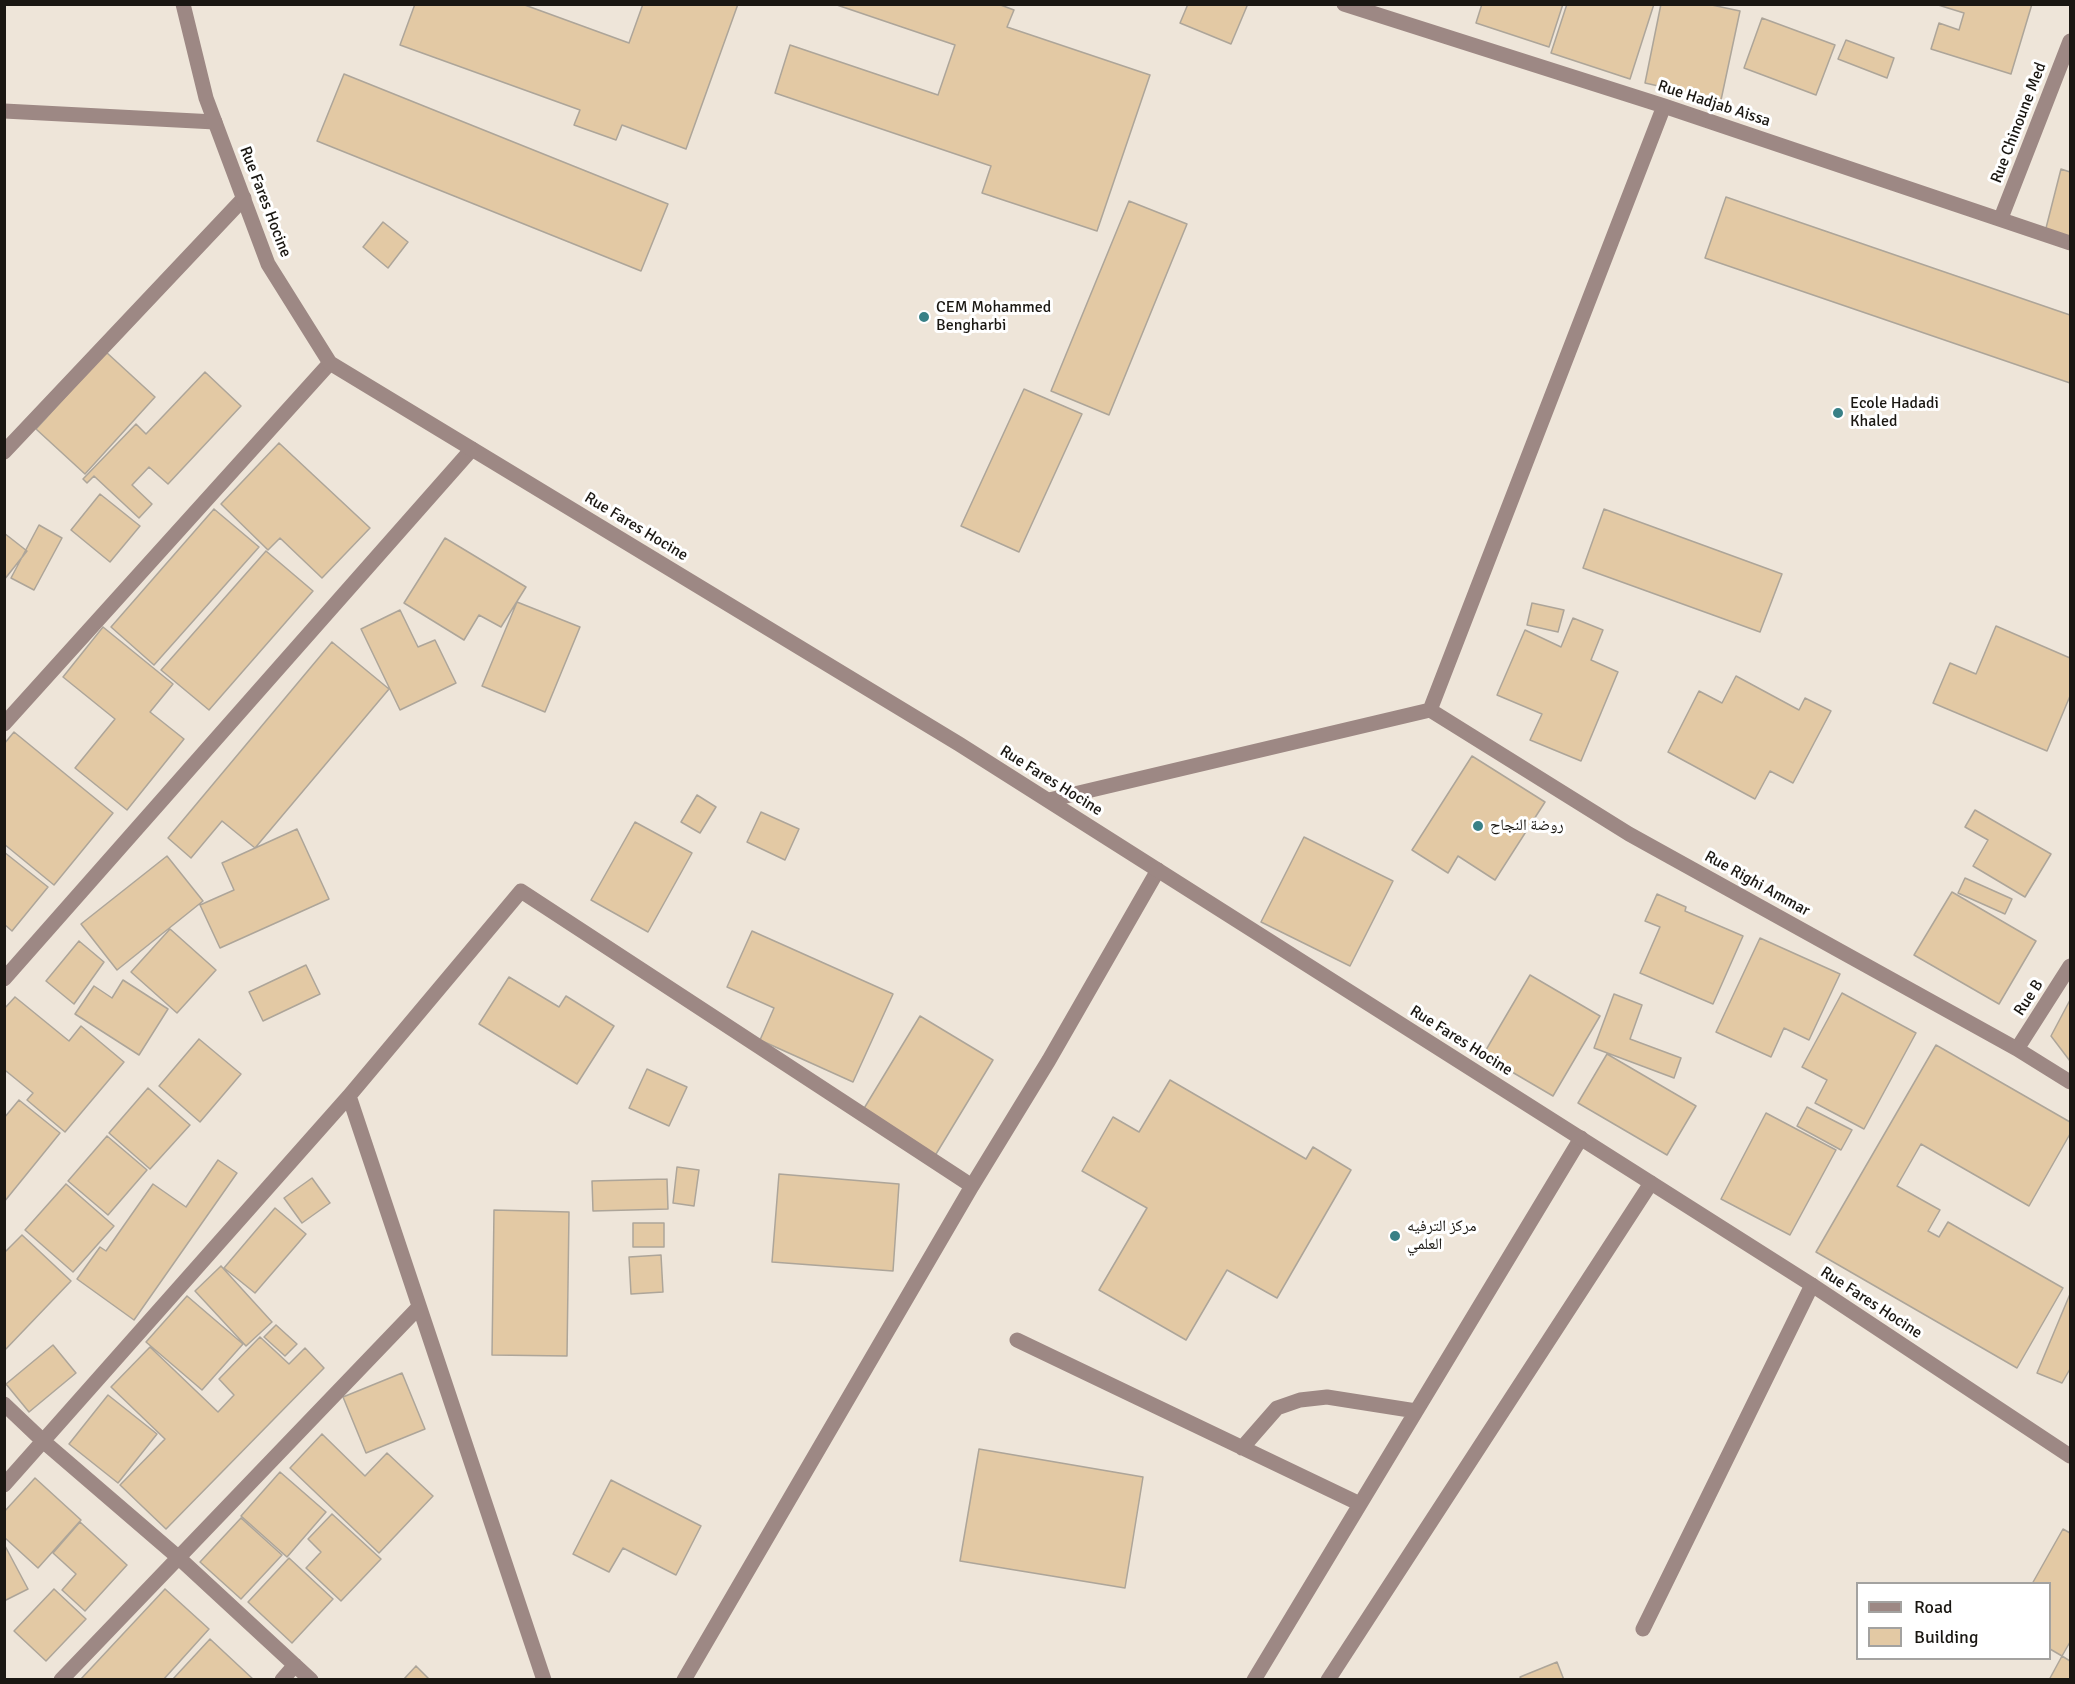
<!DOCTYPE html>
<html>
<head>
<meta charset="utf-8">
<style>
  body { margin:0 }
  #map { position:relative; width:2075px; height:1684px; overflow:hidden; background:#eee5d9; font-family:Signika,sans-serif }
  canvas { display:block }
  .frame { position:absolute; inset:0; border:6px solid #1a1712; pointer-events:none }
  .legend { position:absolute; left:1856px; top:1582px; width:195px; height:78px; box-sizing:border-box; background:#fff; border:2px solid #a3a2a0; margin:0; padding:8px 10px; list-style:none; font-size:18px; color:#1a1712 }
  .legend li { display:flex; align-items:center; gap:12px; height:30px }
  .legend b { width:30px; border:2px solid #a3a2a0 }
</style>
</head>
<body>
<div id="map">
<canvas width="2075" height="1684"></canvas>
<div class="frame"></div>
<ul class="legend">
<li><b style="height:8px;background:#9d8884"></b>Road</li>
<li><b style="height:16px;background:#e3c9a4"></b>Building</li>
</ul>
</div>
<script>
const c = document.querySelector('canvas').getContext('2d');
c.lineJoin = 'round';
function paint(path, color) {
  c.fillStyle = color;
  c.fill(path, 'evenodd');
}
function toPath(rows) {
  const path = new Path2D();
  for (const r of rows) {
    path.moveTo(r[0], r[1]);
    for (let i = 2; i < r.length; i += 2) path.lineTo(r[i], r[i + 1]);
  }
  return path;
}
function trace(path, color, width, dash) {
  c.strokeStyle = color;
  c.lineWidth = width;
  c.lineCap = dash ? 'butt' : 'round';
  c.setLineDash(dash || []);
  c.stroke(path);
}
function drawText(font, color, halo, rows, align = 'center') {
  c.font = font + ' Signika,"Noto Naskh Arabic",sans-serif';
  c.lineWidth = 6;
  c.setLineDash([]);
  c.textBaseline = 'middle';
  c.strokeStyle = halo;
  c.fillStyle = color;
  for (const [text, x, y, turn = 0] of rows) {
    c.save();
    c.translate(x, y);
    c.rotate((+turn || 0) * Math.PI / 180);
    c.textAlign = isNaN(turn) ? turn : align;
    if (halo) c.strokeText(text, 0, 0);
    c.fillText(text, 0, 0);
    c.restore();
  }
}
const building = toPath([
  [415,4,522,4,629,43,643,4,738,4,686,149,622,125,616,140,574,125,580,110,400,45,415,4],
  [834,4,998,4,1014,10,1007,27,1150,75,1097,231,982,193,991,166,775,93,790,45,938,95,955,45,834,4],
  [1188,4,1244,4,1247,6,1231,44,1180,23,1188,4],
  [1482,4,1563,4,1549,47,1476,23,1482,4],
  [1567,4,1654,4,1630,79,1551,53,1567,4],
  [1661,4,1707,4,1740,11,1721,100,1645,83,1661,4],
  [1935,4,2032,4,2011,74,1931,49,1939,23,1959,30,1964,13,1935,4],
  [1762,18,1835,45,1816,95,1744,68,1762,18],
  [1846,40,1894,58,1887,78,1838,59,1846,40],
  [344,74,668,204,641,271,317,141,344,74],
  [2061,169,2070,172,2070,239,2045,232,2061,169],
  [1726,197,2070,315,2070,383,1705,258,1726,197],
  [1129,201,1187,224,1109,415,1051,391,1129,201],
  [383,222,408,242,388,268,363,247,383,222],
  [106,352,155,397,85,474,36,429,106,352],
  [205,372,241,406,168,484,149,467,132,485,152,504,139,518,94,476,87,483,83,479,136,424,146,434,205,372],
  [1024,389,1082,414,1019,552,961,526,1024,389],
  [279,443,370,528,322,578,280,538,268,550,221,504,279,443],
  [100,494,140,526,110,562,71,530,100,494],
  [214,509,259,547,154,665,111,627,214,509],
  [1604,509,1782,574,1760,632,1583,568,1604,509],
  [39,525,62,538,34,590,11,578,39,525],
  [4,533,27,551,4,580,4,533],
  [445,538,526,587,501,627,479,615,464,640,404,603,445,538],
  [266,551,313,591,209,710,161,670,266,551],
  [517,602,580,627,545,712,482,686,517,602],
  [1532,603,1564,610,1558,632,1527,625,1532,603],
  [400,610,418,647,435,640,456,683,400,710,361,629,400,610],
  [1573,618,1603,630,1591,660,1618,672,1581,761,1530,740,1542,714,1497,695,1525,630,1561,647,1573,618],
  [1996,626,2070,658,2070,696,2047,751,1933,703,1950,663,1976,674,1996,626],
  [103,627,173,684,150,712,184,739,127,810,75,768,115,719,63,677,103,627],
  [332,642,389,689,255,848,222,821,191,858,168,838,332,642],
  [1736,676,1799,710,1805,698,1831,711,1793,783,1770,771,1755,799,1668,752,1699,691,1722,703,1736,676],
  [14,732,113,813,54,885,4,844,4,744,14,732],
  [1472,756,1545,802,1495,880,1458,856,1448,873,1412,850,1472,756],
  [697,795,716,807,700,833,681,822,697,795],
  [1975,810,2051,854,2025,897,1973,866,1988,840,1965,827,1975,810],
  [761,812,799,829,785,860,747,842,761,812],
  [635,822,692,853,648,932,591,900,635,822],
  [297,829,329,899,220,948,200,905,234,890,222,863,297,829],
  [1304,837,1393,881,1350,966,1261,922,1304,837],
  [4,852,48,887,12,931,4,924,4,852],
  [167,856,203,901,117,970,81,924,167,856],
  [1965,878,2012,899,2005,914,1958,893,1965,878],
  [1952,892,2036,941,1999,1004,1914,955,1952,892],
  [1657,894,1686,907,1685,911,1743,936,1713,1004,1640,973,1660,927,1645,921,1657,894],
  [170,929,216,970,177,1013,131,972,170,929],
  [752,931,893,994,853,1082,760,1040,774,1008,727,987,752,931],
  [1760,938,1840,974,1809,1040,1784,1028,1771,1057,1716,1032,1760,938],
  [79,941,104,962,74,1004,46,981,79,941],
  [306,965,320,994,263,1021,249,992,306,965],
  [1530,975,1600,1016,1553,1096,1483,1055,1530,975],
  [509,977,559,1007,566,996,614,1026,577,1084,479,1024,509,977],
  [123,980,168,1009,139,1055,75,1014,94,986,112,998,123,980],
  [1842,993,1916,1033,1864,1129,1815,1103,1827,1080,1802,1067,1842,993],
  [1614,994,1642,1005,1630,1039,1681,1058,1674,1078,1594,1048,1614,994],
  [15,997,69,1041,81,1026,124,1062,65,1132,27,1100,33,1093,6,1071,4,1073,4,1009,15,997],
  [2070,1000,2070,1061,2051,1036,2070,1000],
  [920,1016,993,1060,933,1159,860,1115,920,1016],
  [199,1039,241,1074,200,1122,159,1086,199,1039],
  [1936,1045,2070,1122,2070,1134,2029,1206,1921,1144,1897,1186,1940,1210,1928,1231,1939,1237,1948,1222,2063,1288,2017,1368,1816,1252,1936,1045],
  [1607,1054,1696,1106,1667,1155,1578,1103,1607,1054],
  [647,1069,687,1087,669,1126,629,1108,647,1069],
  [1170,1080,1306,1159,1313,1147,1351,1170,1277,1298,1227,1270,1186,1340,1099,1290,1147,1208,1082,1171,1113,1117,1139,1132,1170,1080],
  [148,1088,190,1125,150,1169,109,1133,148,1088],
  [19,1100,60,1133,4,1202,4,1118,19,1100],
  [1807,1107,1852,1130,1841,1150,1797,1126,1807,1107],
  [1766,1113,1836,1150,1790,1235,1721,1199,1766,1113],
  [107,1136,147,1170,108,1215,68,1181,107,1136],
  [218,1160,237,1173,134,1320,77,1279,100,1247,106,1251,153,1184,186,1207,218,1160],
  [677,1167,699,1170,694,1206,673,1203,677,1167],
  [779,1174,899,1184,893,1271,772,1262,779,1174],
  [312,1178,330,1203,302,1223,284,1198,312,1178],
  [667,1179,668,1209,593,1211,592,1181,667,1179],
  [66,1184,114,1226,73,1272,25,1230,66,1184],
  [275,1208,306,1234,255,1293,224,1268,275,1208],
  [494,1210,569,1212,567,1356,492,1355,494,1210],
  [633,1223,664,1223,664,1247,633,1247,633,1223],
  [22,1235,71,1281,4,1351,4,1253,22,1235],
  [661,1255,663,1292,631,1294,629,1257,661,1255],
  [221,1266,272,1322,246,1346,195,1291,221,1266],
  [2070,1294,2070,1369,2062,1383,2037,1373,2070,1294],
  [187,1296,243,1344,202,1390,146,1342,187,1296],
  [276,1325,297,1344,285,1356,264,1337,276,1325],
  [260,1337,289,1364,305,1348,324,1368,166,1529,120,1485,165,1439,111,1387,150,1347,218,1412,234,1395,219,1379,260,1337],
  [53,1345,76,1373,29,1412,6,1384,53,1345],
  [402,1373,425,1429,366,1453,343,1397,402,1373],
  [108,1395,157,1434,118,1483,69,1444,108,1395],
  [322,1434,365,1476,387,1453,433,1496,379,1553,290,1468,322,1434],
  [979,1449,1143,1477,1125,1588,960,1561,979,1449],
  [280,1472,326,1512,287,1557,241,1516,280,1472],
  [35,1478,81,1520,38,1568,4,1537,4,1512,35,1478],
  [611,1480,701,1526,676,1575,623,1548,609,1572,573,1554,611,1480],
  [332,1514,381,1559,341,1601,306,1568,321,1552,308,1539,332,1514],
  [241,1518,282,1555,241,1599,200,1562,241,1518],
  [80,1522,127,1565,85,1611,62,1590,76,1574,53,1553,80,1522],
  [2063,1529,2070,1533,2070,1642,2062,1656,2050,1649,2050,1584,2032,1584,2063,1529],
  [4,1544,28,1589,4,1601,4,1544],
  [289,1558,333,1599,292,1643,248,1602,289,1558],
  [54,1589,86,1619,46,1661,14,1631,54,1589],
  [165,1589,209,1629,163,1680,80,1680,165,1589],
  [210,1639,254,1680,172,1680,210,1639],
  [2062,1656,2070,1661,2070,1680,2049,1680,2062,1656],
  [1557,1662,1564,1680,1522,1680,1520,1677,1557,1662],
  [416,1666,430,1680,403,1680,416,1666]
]);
const service = toPath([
  [1017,1340,1360,1504],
  [1242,1448,1277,1408,1300,1400,1327,1397,1416,1411],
  [1643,1629,1812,1285],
  [1254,1680,1581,1138],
  [1328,1680,1651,1183]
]);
const minor = toPath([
  [1344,4,1664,106,2070,243],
  [4,111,215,122],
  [2001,218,2070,41],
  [4,452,244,198],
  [1430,710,1629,834,2017,1049,2070,1082],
  [4,724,330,363],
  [1049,800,1430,710,1664,106],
  [4,979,472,449],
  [2017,1049,2070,966],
  [4,1404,43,1441,179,1558,311,1680],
  [4,1485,349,1096],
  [61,1680,418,1308],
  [282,1680,295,1665],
  [544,1680,349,1096,521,891,972,1186,1049,1060,1158,870],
  [684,1680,972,1186]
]);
const tertiary = toPath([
  [183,4,206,98,268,264,330,363,959,744,1812,1285,2070,1456]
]);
const markers = [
  [924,317,6,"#388086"],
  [1838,413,6,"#388086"],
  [1478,826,6,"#388086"],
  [1395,1236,6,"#388086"]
];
const streetNames = [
  ["Rue Hadjab Aissa",1714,104,18],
  ["Rue Chinoune Med",2019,123,-69],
  ["Rue Fares Hocine",265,202,69],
  ["Rue Fares Hocine",636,527,31],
  ["Rue Fares Hocine",1051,781,32],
  ["Rue Righi Ammar",1757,884,29],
  ["Rue B",2029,998,-57],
  ["Rue Fares Hocine",1461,1041,32],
  ["Rue Fares Hocine",1871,1303,33]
];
const poiNames = [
  ["CEM Mohammed",936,308],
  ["Bengharbi",936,326],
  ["Ecole Hadadi",1850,404],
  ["Khaled",1850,422],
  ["روضة النجاح",1490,826],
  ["مركز الترفيه",1407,1227],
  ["العلمي",1407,1245]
];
paint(building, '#e3c9a4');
trace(building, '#ada599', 1.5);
trace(service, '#9d8884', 15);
trace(minor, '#9d8884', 15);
trace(tertiary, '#9d8884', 15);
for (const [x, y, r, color] of markers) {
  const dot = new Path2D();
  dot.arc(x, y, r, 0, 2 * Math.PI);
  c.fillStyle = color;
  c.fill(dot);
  trace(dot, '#fff', 2);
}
drawText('16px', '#1a1712', '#fff', streetNames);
drawText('16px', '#1a1712', '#fff', poiNames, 'left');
</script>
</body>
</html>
